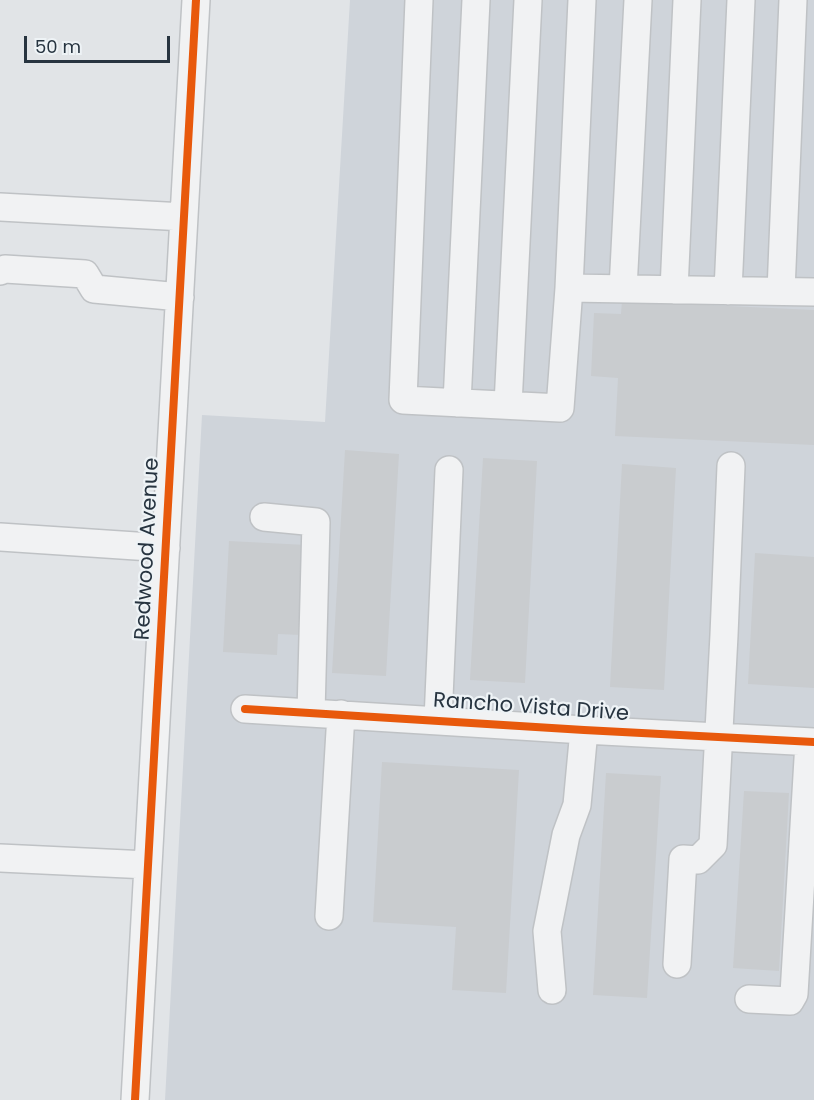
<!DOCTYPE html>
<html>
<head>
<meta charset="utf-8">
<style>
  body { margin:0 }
  #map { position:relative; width:814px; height:1100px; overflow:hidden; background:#e1e4e7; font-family:Poppins,sans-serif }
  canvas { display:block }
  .scale { position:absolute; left:24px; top:36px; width:146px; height:27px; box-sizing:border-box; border:3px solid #273440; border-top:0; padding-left:8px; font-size:18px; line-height:21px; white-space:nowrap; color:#273440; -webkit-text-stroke:4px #eef3f6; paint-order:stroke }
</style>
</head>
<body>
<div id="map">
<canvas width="814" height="1100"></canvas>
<div class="scale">50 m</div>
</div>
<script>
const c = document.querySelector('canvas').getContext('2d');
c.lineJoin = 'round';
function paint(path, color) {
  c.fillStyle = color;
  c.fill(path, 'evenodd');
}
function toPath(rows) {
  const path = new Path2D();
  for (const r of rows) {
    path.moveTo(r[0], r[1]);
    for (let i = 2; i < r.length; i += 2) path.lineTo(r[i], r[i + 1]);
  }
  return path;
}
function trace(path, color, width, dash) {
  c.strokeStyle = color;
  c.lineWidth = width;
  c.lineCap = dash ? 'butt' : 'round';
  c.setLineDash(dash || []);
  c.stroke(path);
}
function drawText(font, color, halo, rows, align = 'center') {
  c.font = font + ' Poppins,sans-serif';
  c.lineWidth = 4.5;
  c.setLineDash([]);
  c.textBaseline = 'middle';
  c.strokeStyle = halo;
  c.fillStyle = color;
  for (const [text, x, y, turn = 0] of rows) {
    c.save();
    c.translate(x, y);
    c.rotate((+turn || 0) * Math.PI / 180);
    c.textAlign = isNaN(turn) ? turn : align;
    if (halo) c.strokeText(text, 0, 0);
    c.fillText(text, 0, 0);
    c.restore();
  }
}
const built = toPath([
  [350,0,814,0,814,1100,165,1100,202,415,325,422]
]);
const building = toPath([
  [622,301,814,310,814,445,615,436,618,378,591,376,594,313,621,314],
  [345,450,399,454,386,676,332,673],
  [483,458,537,461,525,683,470,680],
  [622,464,676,468,664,690,610,687],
  [229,541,306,545,301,635,278,634,277,655,223,652],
  [755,553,814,557,814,688,748,684],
  [382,762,519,770,506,993,452,990,456,927,373,922],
  [606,773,661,776,647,998,593,995],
  [744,791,789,793,779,971,733,968]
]);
const minor = toPath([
  [419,0,403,400,560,408,569,288,814,292],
  [0,207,184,217],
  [0,271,5,269,85,274,94,289,180,297],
  [569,288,582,0],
  [623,289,638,0],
  [674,290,687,0],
  [728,291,741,0],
  [781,291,793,0],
  [457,403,476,0],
  [508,405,528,0],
  [264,517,316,522,311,713],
  [0,537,166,548],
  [245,709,584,730,814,742],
  [438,720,449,470],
  [0,858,148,865],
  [329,916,341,714],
  [677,964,683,859,698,860,713,845,724,635,731,466],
  [552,990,547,931,566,835,577,805,584,730],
  [749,999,790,1001,794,994,809,742],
  [135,1100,196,0]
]);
const cycleway = toPath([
  [245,709,584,730,814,742],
  [135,1100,196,0]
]);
const streetNames = [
  ["Redwood Avenue",148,549,-87],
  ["Rancho Vista Drive",531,708,4]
];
paint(built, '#cfd4da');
paint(building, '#c9cccf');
trace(minor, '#bfc2c5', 30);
trace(minor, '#f1f2f3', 27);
trace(cycleway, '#e8590c', 8);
drawText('21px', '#273440', '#eef3f6', streetNames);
</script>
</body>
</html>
